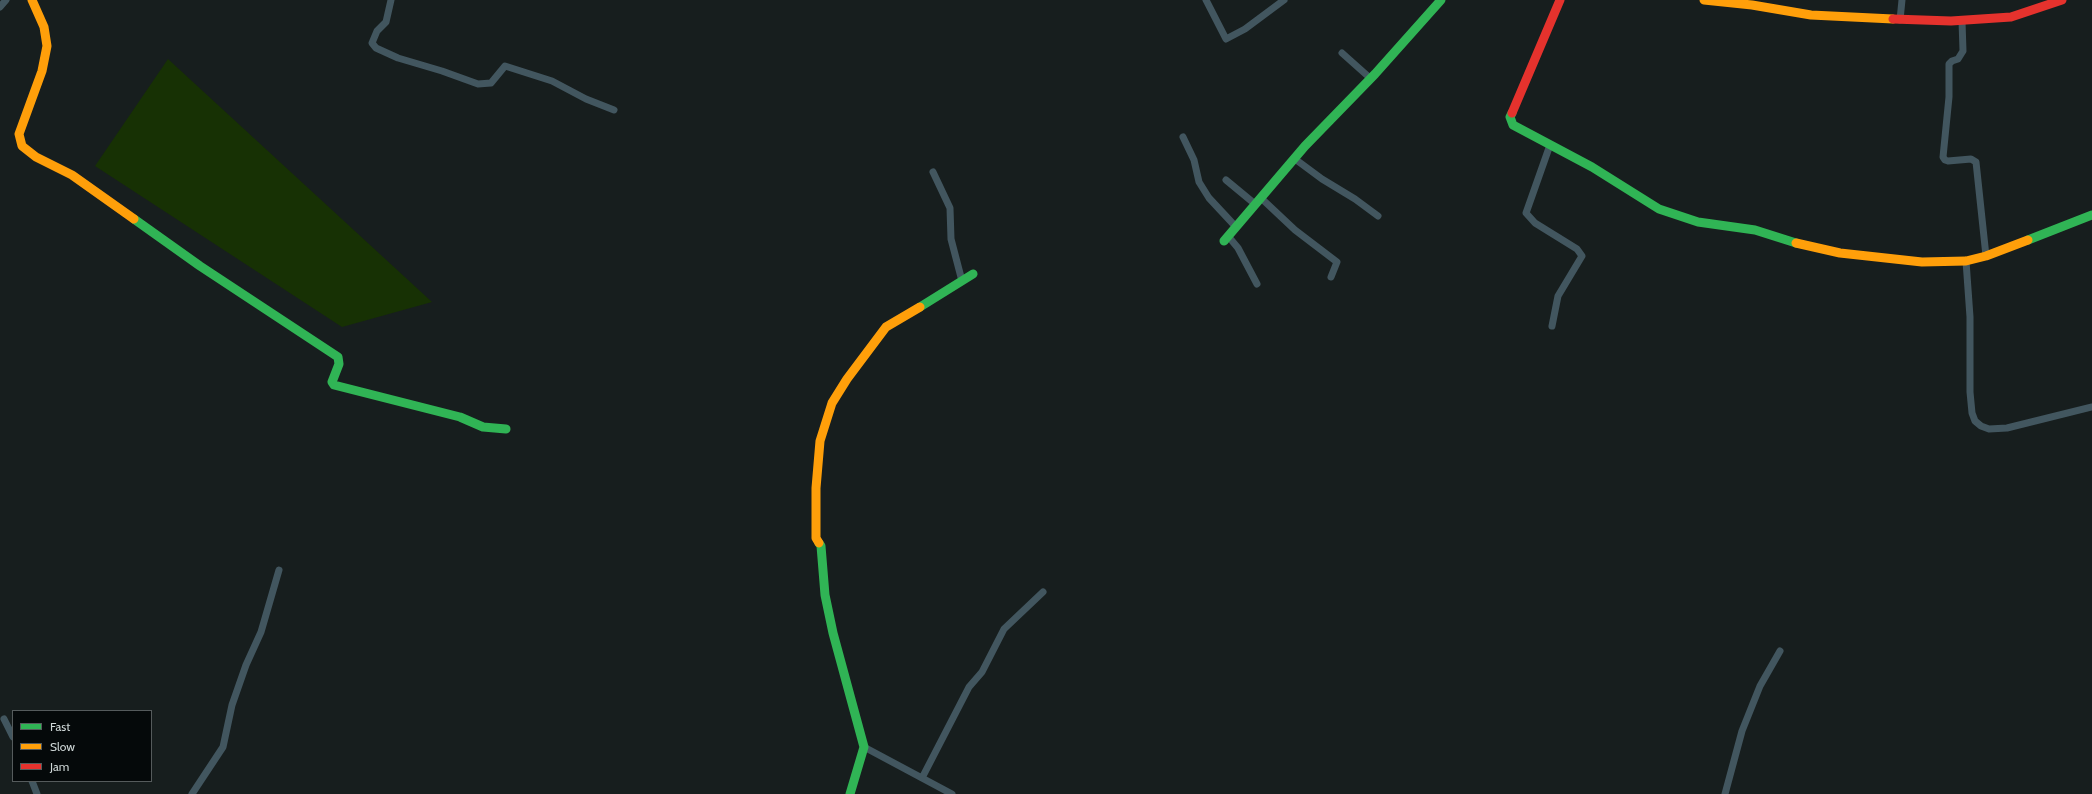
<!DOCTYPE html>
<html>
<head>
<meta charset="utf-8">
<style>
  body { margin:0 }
  #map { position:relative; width:2092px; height:794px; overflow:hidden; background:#171e1e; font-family:Cabin,sans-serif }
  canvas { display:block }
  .legend { position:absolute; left:12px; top:710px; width:140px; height:72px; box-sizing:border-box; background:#05090a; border:1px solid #555b5c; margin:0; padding:5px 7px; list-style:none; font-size:12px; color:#ced6d6 }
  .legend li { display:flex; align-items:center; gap:8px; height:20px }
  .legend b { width:20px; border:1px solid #555b5c }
</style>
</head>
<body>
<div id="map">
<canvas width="2092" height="794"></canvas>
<ul class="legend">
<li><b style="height:5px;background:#30b455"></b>Fast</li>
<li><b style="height:5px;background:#ff9f0a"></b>Slow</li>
<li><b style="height:5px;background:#e5322d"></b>Jam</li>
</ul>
</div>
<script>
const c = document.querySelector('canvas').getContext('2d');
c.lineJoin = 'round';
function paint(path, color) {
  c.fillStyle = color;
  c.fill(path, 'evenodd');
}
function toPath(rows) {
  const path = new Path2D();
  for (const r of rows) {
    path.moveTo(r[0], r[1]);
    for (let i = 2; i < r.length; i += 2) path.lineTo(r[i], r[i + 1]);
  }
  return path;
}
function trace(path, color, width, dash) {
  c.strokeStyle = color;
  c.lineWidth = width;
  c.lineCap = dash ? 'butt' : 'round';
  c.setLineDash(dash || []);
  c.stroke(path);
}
const green = toPath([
  [168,59,432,302,342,327,95,166]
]);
const street = toPath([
  [391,0,386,22,377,31,372,43,376,48,398,58,442,71,478,84,491,83,505,66,552,81,586,99,614,110],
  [1206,0,1226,39,1245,29,1284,0],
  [0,7,6,0],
  [1900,20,1902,0],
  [1962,21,1963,51,1958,59,1952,61,1949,64,1949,97,1943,157,1945,160,1948,161,1971,159,1976,162,1986,256],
  [1342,53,1370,78],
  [1183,137,1194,160,1199,182,1209,198,1236,227],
  [1550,145,1526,213,1535,223,1577,249,1582,256,1558,296,1552,326],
  [1295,159,1322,179,1355,199,1378,216],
  [933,172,950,208,951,239,962,281],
  [1226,180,1255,204],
  [1261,198,1295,230,1337,262,1331,277],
  [1228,236,1238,248,1257,284],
  [1966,261,1970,317,1970,392,1972,413,1975,421,1981,426,1989,429,2007,428,2092,407],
  [4,719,13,737],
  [864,747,952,794],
  [922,778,969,687,982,672,1004,629,1043,592],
  [32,781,37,794],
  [192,794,223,747,232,705,246,665,261,632,279,570],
  [1725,794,1742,731,1760,686,1780,651]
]);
const fast = toPath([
  [1512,113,1510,117,1513,125,1592,167,1659,209,1698,222,1755,230,1796,243],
  [134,219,200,266,338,357,339,364,332,382,334,385,460,417,483,427,506,429],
  [2028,240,2092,215],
  [1224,241,1305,146,1375,74,1441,0],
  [920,307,973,274],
  [819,543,821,546,825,595,833,633,864,747,850,794]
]);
const slow = toPath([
  [32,0,44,27,47,46,42,71,19,134,22,146,36,157,72,175,134,219],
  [1704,0,1752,5,1811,15,1893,19],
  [1796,243,1840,253,1922,262,1966,261,1986,256,2028,240],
  [819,543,816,538,816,488,820,441,832,403,847,379,886,327,920,307]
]);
const jam = toPath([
  [1893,19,1951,21,2011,17,2062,0],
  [1512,113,1560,0]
]);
paint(green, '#173104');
trace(street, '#42565f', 7);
trace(fast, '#30b455', 9);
trace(slow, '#ff9f0a', 9);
trace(jam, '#e5322d', 9);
</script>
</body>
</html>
